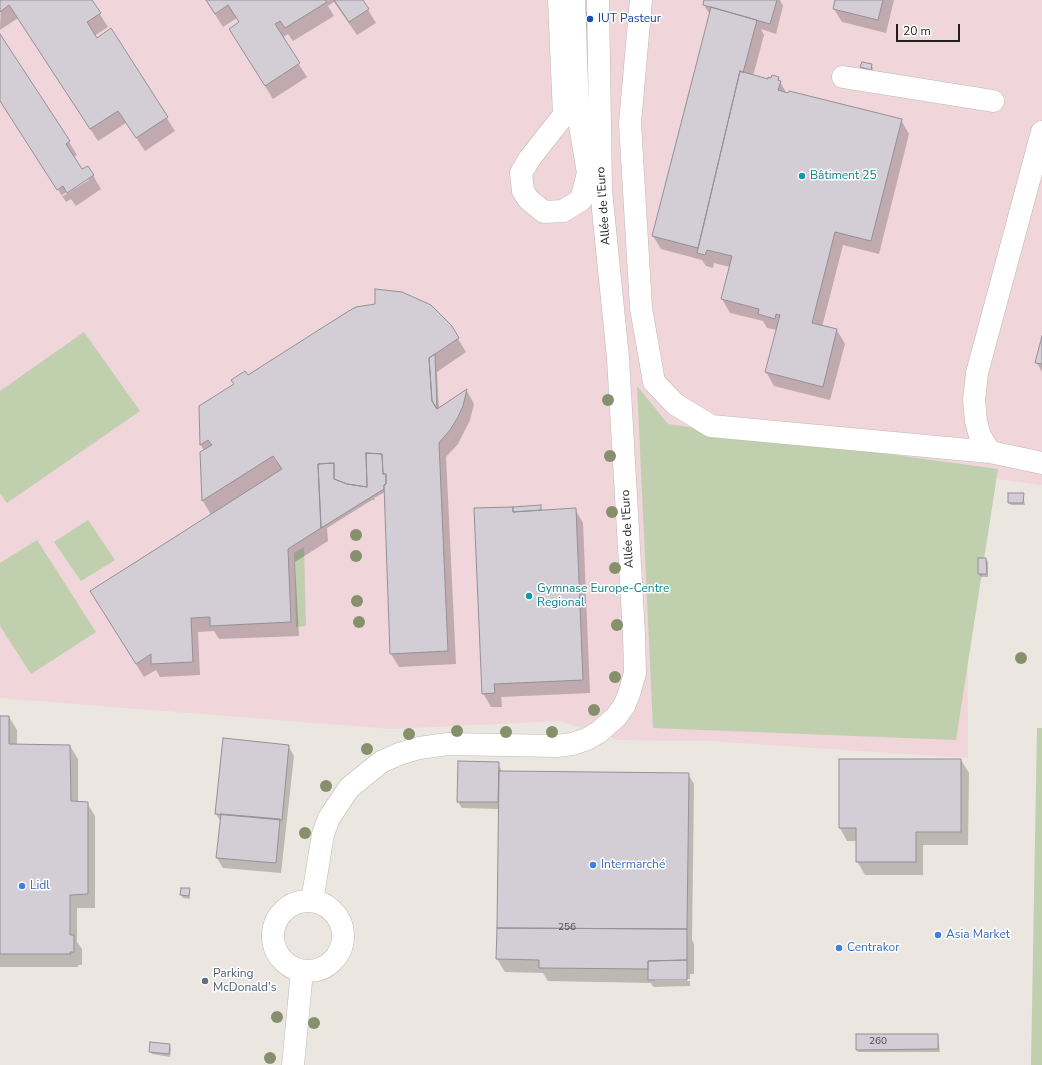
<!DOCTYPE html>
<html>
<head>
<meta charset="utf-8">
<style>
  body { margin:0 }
  #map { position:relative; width:1042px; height:1065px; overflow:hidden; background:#ebe6df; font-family:"Nunito Sans",sans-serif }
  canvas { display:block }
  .scale { position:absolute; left:896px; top:24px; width:64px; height:18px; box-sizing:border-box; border:2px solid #211f1d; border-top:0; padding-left:5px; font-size:12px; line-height:14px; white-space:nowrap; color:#211f1d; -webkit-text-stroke:3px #fff; paint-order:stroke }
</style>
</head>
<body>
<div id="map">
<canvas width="1042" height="1065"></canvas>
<div class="scale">20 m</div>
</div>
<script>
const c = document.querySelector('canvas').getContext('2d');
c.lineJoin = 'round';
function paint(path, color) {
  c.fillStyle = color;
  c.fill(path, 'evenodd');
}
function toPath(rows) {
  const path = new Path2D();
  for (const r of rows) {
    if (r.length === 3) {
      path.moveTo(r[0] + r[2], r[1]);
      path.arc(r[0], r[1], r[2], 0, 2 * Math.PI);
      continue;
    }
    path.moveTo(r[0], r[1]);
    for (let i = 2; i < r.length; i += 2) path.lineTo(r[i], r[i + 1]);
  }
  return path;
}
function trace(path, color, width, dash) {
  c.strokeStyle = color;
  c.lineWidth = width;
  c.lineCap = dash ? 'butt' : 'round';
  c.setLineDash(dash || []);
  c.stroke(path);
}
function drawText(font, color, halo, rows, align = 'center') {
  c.font = font + ' "Nunito Sans",sans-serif';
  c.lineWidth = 3;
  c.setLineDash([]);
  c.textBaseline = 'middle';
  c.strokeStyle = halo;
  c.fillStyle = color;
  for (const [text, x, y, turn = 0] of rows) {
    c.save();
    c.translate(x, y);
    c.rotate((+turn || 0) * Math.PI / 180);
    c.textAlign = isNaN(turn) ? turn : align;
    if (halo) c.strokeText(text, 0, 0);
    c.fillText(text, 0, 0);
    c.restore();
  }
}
const education = toPath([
  [0,0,1042,0,1042,485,967,475,968,758,708,741,618,740,560,721,391,729,0,698]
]);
const green = toPath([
  [84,332,140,411,7,503,0,493,0,391],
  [637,386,668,424,998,469,956,740,653,728],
  [88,520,115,560,81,581,54,542],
  [37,540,96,632,31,674,0,626,0,563],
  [304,547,306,626,296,627,294,553],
  [1037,728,1042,728,1042,1065,1031,1065]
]);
const shadow = toPath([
  [1,0,91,0,108,27,94,36,97,39,111,30,175,131,145,151,126,123,98,141,18,18,0,30],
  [206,0,362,0,376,23,357,35,334,2,328,6,334,16,293,41,288,34,282,38,307,77,273,99,230,29,240,22,237,18,223,27],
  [705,0,780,0,783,6,776,34,761,29,764,35,753,76,769,80,778,78,787,94,901,120,909,134,879,254,843,245,822,327,837,330,845,344,830,400,774,386,766,372,777,330,767,328,763,321,730,313,722,299,730,267,714,263,713,268,706,266,702,260,661,249,653,236,710,15,704,5],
  [836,0,894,0,886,33,842,22,834,9],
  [583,12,587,12,588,15,589,28,586,28],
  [0,36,69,142,77,155,73,157,82,171,88,167,101,189,76,206,71,199,66,202,0,101],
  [89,178,89,180,63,196,62,195],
  [871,65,873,68,872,72,863,70,861,67],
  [451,327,466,352,437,372,439,409,467,391,474,404,470,420,458,444,446,457,456,664,399,667,391,654,385,492,374,498,375,500,372,500,327,528,328,541,295,562,299,636,219,639,214,631,198,632,200,675,160,677,156,670,144,677,99,605,211,515,203,501,201,453,204,451,201,445,200,407,247,376],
  [1042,340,1042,372,1037,363],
  [1023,494,1025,505,1011,505,1009,502],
  [540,506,542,511,575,509,583,523,590,693,501,697,502,707,491,707,483,693,475,509],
  [979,559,986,559,988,562,988,577,981,577,979,574],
  [0,717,9,717,17,730,17,745,70,746,78,759,78,803,87,803,95,816,95,908,77,908,77,942,82,949,82,965,78,965,78,967,0,967],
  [288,745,294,756,281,873,223,868,217,858,221,822,216,814],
  [961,760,969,773,968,845,923,845,923,875,865,875,857,861,857,841,847,841,840,828],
  [498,763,502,772,688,774,694,784,692,940,694,944,694,974,690,974,690,979,655,979,655,981,690,981,690,986,653,987,651,983,548,981,543,973,505,972,497,959,499,809,462,808,458,802],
  [189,889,190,899,183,898,181,895],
  [938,1035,940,1052,858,1052,857,1049],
  [169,1045,171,1048,170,1057,152,1054,150,1051]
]);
const building = toPath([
  [0,0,92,0,101,13,87,22,97,38,111,28,168,117,136,138,118,111,90,129,9,5,0,12,0,0],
  [206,0,325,0,327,2,285,28,280,21,275,24,300,63,265,86,229,29,239,22,228,5,215,14,206,0],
  [334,0,363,0,369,9,349,22,334,0],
  [704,0,777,0,770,24,703,5,704,0],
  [835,0,883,0,878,20,833,9,835,0],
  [711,7,757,20,743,73,740,71,698,248,652,236,711,7],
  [0,34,70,141,66,144,82,169,88,166,94,175,67,193,63,186,57,190,0,101,0,34],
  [862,62,872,64,871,70,860,67,862,62],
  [740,71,768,79,768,77,771,78,772,75,779,77,778,80,781,81,778,90,788,93,789,91,902,119,871,241,835,232,812,323,837,329,823,387,765,372,780,315,776,314,775,319,758,314,759,309,721,299,732,256,707,250,705,255,697,253,740,71],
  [375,289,402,292,431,305,452,326,459,338,429,358,432,401,437,409,467,389,463,406,457,419,450,430,439,443,448,651,390,654,384,485,386,484,386,474,383,474,382,454,366,453,367,487,347,484,334,479,334,463,318,464,321,528,288,549,291,622,210,626,210,617,191,618,193,662,151,664,151,654,136,664,90,591,282,469,273,456,202,501,200,452,212,445,208,440,200,445,199,406,234,384,231,380,245,371,248,375,347,312,356,307,375,304,375,289],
  [1042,336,1042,364,1035,363,1042,336],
  [435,354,437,409,432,401,429,358,435,354],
  [366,453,382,454,383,474,386,474,386,484,384,485,384,489,321,528,318,464,334,463,334,479,347,484,367,487,366,453],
  [1008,493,1024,493,1023,503,1008,503,1008,493],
  [541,505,541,510,513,512,513,507,541,505],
  [513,507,513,512,576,508,583,680,494,684,495,693,482,694,474,508,513,507],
  [978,558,986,558,987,574,978,574,978,558],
  [0,716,9,716,9,744,70,745,71,801,88,802,88,894,70,895,70,935,74,935,74,952,70,952,71,954,0,954,0,716],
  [223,738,289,745,282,820,215,814,223,738],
  [839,759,961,759,961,832,916,832,916,862,856,862,856,828,839,828,839,759],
  [458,761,499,762,498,802,457,802,458,761],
  [499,771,689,773,687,929,497,928,499,771],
  [221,814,280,819,276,863,216,858,221,814],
  [181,888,190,888,189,896,180,895,181,888],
  [497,928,687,929,687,960,648,961,648,969,539,968,539,960,496,959,497,928],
  [687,960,687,980,648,980,648,961,687,960],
  [856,1034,938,1034,938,1049,856,1050,856,1034],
  [150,1042,170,1044,169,1054,149,1052,150,1042]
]);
const minor = toPath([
  [559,0,564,115,530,158,521,173,523,191,529,200,544,212,563,211,581,200,588,173,578,114,574,0],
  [641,0,630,123,641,308,654,382,675,404,711,426,990,452,1042,463],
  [843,77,993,101],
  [990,452,980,436,976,421,974,400,977,373,1042,132],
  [308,936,35],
  [312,901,323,834,329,818,349,788,381,762,399,754,419,748,448,744,557,746,572,744,587,739,599,732,616,717,624,706,629,694,635,673,634,634,618,358,601,190,598,0],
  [293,1065,302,971]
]);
const trees = [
  [608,400],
  [610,456],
  [612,512],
  [356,535],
  [356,556],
  [615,568],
  [357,601],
  [359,622],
  [617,625],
  [1021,658],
  [615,677],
  [594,710],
  [457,731],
  [506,732],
  [552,732],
  [409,734],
  [367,749],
  [326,786],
  [305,833],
  [277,1017],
  [314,1023],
  [270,1058]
];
const markers = [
  [590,19,4,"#1a4fb4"],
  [802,176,4,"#0f9aa8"],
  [529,596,4,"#0f9aa8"],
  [593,865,4,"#3f7fe0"],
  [22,886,4,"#3f7fe0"],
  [938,935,4,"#3f7fe0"],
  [839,948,4,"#3f7fe0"],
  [205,981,4,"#5c6f8a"]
];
const numberNames = [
  ["256",567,928],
  ["260",878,1042]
];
const transitNames = [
  ["IUT Pasteur",598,19]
];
const cultureNames = [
  ["Bâtiment 25",810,176],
  ["Gymnase Europe-Centre",537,589],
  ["Regional",537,603]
];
const streetNames = [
  ["Allée de l'Euro",604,206,-94],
  ["Allée de l'Euro",628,529,-93]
];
const shopNames = [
  ["Intermarché",601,865],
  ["Lidl",30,886],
  ["Asia Market",946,935],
  ["Centrakor",847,948]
];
const serviceNames = [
  ["Parking",213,974],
  ["McDonald's",213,988]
];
paint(education, '#f0d5db');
paint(green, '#c0cfad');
paint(shadow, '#0003');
paint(building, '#d3ced5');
trace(building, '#959097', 1);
trace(minor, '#beb9b2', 23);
trace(minor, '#fff', 22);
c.fillStyle = '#87906c';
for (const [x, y] of trees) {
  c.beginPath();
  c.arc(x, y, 6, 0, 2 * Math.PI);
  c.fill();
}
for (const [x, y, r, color] of markers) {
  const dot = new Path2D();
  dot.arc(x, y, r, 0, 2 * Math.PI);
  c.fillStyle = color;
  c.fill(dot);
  trace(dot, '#fff', 1.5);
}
drawText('10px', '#4e4b4b', null, numberNames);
drawText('12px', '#164399', '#fff', transitNames, 'left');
drawText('12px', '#0d838f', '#fff', cultureNames, 'left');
drawText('12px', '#211f1d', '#fff', streetNames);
drawText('12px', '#366cbe', '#fff', shopNames, 'left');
drawText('12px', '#4e5e75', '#fff', serviceNames, 'left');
</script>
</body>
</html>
